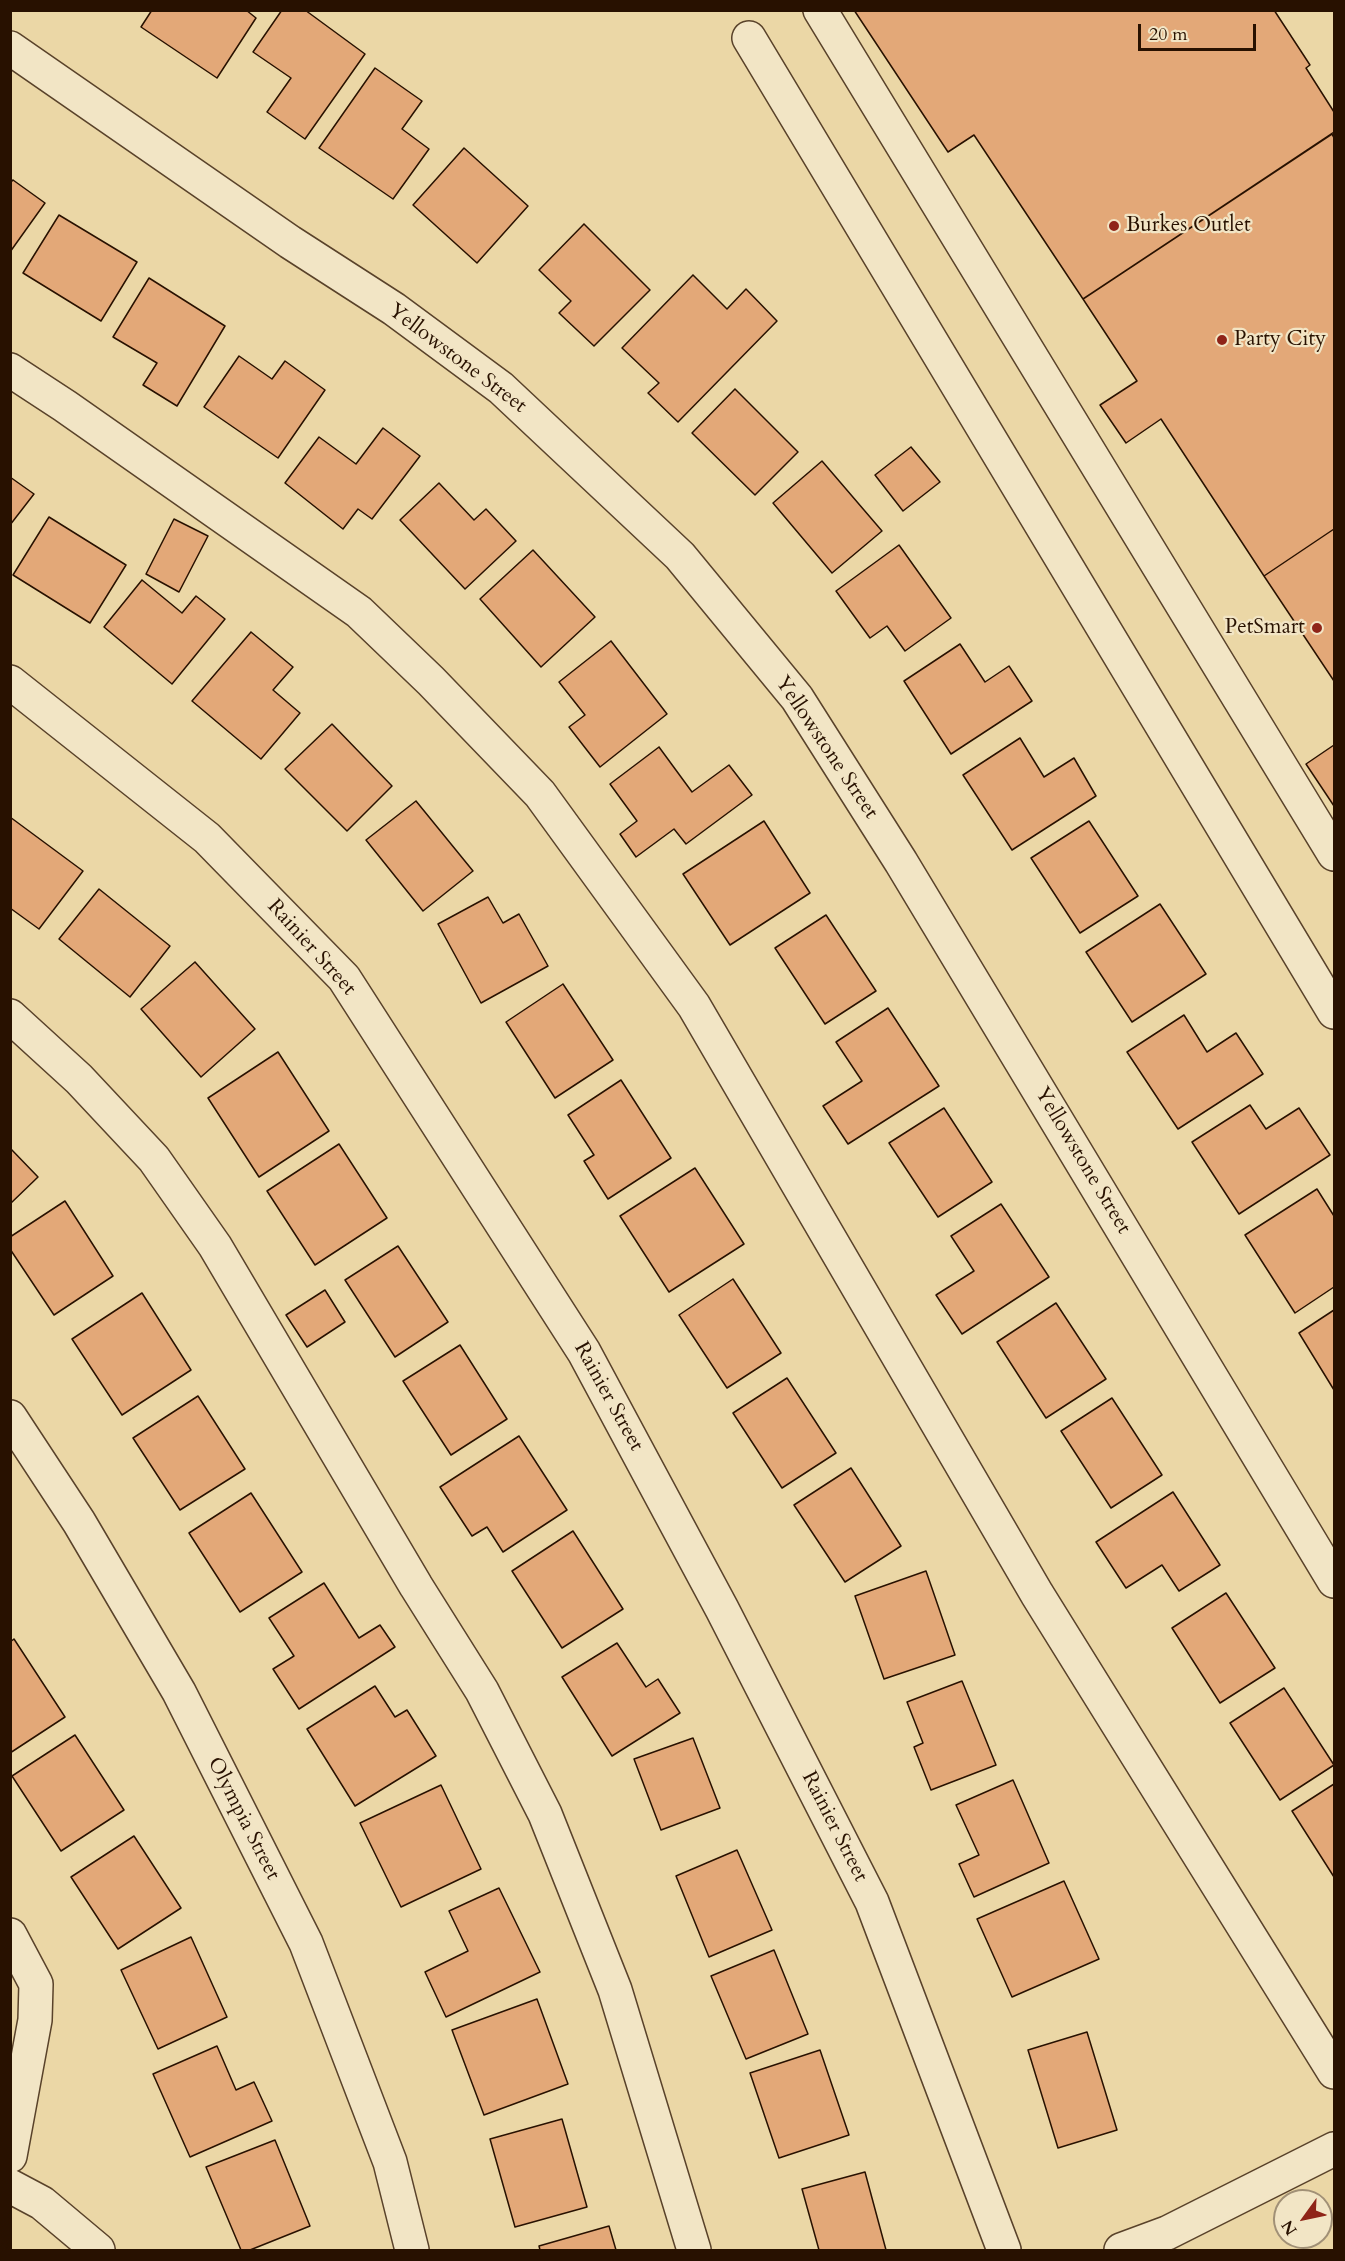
<!DOCTYPE html>
<html>
<head>
<meta charset="utf-8">
<style>
  body { margin:0 }
  #map { position:relative; width:1345px; height:2261px; overflow:hidden; background:#ebd7a6; font-family:Cardo,serif }
  canvas { display:block }
  .frame { position:absolute; inset:0; border:12px solid #281100; pointer-events:none }
  .north { position:absolute; left:1273px; top:2189px; width:60px; height:60px; box-sizing:border-box; background:#f2e5c5; border:2px solid #a19076; border-radius:50%; rotate:237deg; font-size:16px; font-weight:700; line-height:24px; text-align:center; color:#281100 }
  .north::after { content:''; display:block; margin:auto; width:21px; height:27px; background:#8f2418; clip-path:polygon(50% 0,100% 100%,50% 72%,0 100%) }
  .scale { position:absolute; left:1138px; top:24px; width:118px; height:27px; box-sizing:border-box; border:3px solid #281100; border-top:0; padding-left:8px; font-size:18px; line-height:21px; white-space:nowrap; color:#281100; -webkit-text-stroke:4px #f2e5c5; paint-order:stroke }
</style>
</head>
<body>
<div id="map">
<canvas width="1345" height="2261"></canvas>
<div class="frame"></div>
<div class="north">N</div>
<div class="scale">20 m</div>
</div>
<script>
const c = document.querySelector('canvas').getContext('2d');
c.lineJoin = 'round';
function paint(path, color) {
  c.fillStyle = color;
  c.fill(path, 'evenodd');
}
function toPath(rows) {
  const path = new Path2D();
  for (const r of rows) {
    path.moveTo(r[0], r[1]);
    for (let i = 2; i < r.length; i += 2) path.lineTo(r[i], r[i + 1]);
  }
  return path;
}
function trace(path, color, width, dash) {
  c.strokeStyle = color;
  c.lineWidth = width;
  c.lineCap = dash ? 'butt' : 'round';
  c.setLineDash(dash || []);
  c.stroke(path);
}
function drawText(font, color, halo, rows, align = 'center') {
  c.font = font + ' Cardo,serif';
  c.lineWidth = 4.5;
  c.setLineDash([]);
  c.textBaseline = 'middle';
  c.strokeStyle = halo;
  c.fillStyle = color;
  for (const [text, x, y, turn = 0] of rows) {
    c.save();
    c.translate(x, y);
    c.rotate((+turn || 0) * Math.PI / 180);
    c.textAlign = isNaN(turn) ? turn : align;
    if (halo) c.strokeText(text, 0, 0);
    c.fillText(text, 0, 0);
    c.restore();
  }
}
const building = toPath([
  [152,10,246,10,256,18,217,78,141,27,152,10],
  [282,10,305,10,365,54,305,139,267,112,291,78,253,52,282,10],
  [854,10,1274,10,1310,65,1306,68,1334,112,1334,132,1083,299,974,135,948,152,854,10],
  [375,68,422,101,402,129,429,149,393,199,319,148,375,68],
  [1332,134,1334,138,1334,529,1264,576,1161,419,1126,443,1100,405,1137,381,1083,299,1332,134],
  [464,148,528,206,477,263,413,205,464,148],
  [13,180,45,203,10,252,10,183,13,180],
  [59,215,137,262,101,321,23,273,59,215],
  [584,224,650,290,594,346,559,313,571,301,539,270,584,224],
  [693,275,727,309,746,289,777,321,678,422,648,393,659,383,622,348,693,275],
  [149,278,225,326,177,406,143,385,157,363,113,337,149,278],
  [239,356,272,379,285,361,325,390,278,458,204,407,239,356],
  [735,389,798,452,755,495,692,433,735,389],
  [383,428,420,456,372,519,358,509,343,529,285,483,319,437,356,464,383,428],
  [911,447,940,482,903,511,875,475,911,447],
  [822,461,882,531,832,573,773,503,822,461],
  [10,477,34,494,10,525,10,477],
  [439,483,474,520,486,509,516,541,465,589,400,520,439,483],
  [49,517,126,565,90,623,13,575,49,517],
  [174,519,208,536,179,592,146,574,174,519],
  [1334,529,1334,681,1264,576,1334,529],
  [899,545,951,618,905,651,887,626,870,638,836,591,899,545],
  [533,550,595,617,541,667,480,599,533,550],
  [142,580,182,613,196,596,225,619,172,684,104,627,142,580],
  [251,632,293,667,273,690,300,713,261,759,192,701,251,632],
  [611,641,667,714,600,767,569,727,585,715,559,682,611,641],
  [960,644,985,682,1009,666,1032,701,951,754,904,681,960,644],
  [332,724,392,786,347,831,285,769,332,724],
  [1020,738,1044,777,1074,758,1096,796,1012,850,963,775,1020,738],
  [1334,745,1334,806,1306,764,1334,745],
  [659,747,692,792,729,765,752,795,686,844,674,829,636,857,620,834,637,821,610,784,659,747],
  [416,801,473,871,423,911,366,840,416,801],
  [10,817,83,871,39,929,10,908,10,817],
  [764,821,810,893,730,945,683,874,764,821],
  [1089,821,1138,896,1080,933,1031,858,1089,821],
  [99,889,170,946,130,997,59,939,99,889],
  [488,897,503,923,519,914,548,966,481,1003,438,924,488,897],
  [1160,904,1206,974,1132,1022,1086,952,1160,904],
  [826,915,876,991,825,1024,775,948,826,915],
  [195,962,255,1029,201,1077,141,1009,195,962],
  [563,984,613,1060,555,1098,506,1022,563,984],
  [888,1008,939,1086,848,1144,823,1106,862,1081,836,1042,888,1008],
  [1184,1015,1207,1052,1236,1033,1263,1074,1178,1129,1127,1052,1184,1015],
  [278,1052,329,1131,259,1177,208,1098,278,1052],
  [621,1080,671,1158,608,1199,584,1161,594,1155,568,1115,621,1080],
  [1250,1105,1266,1129,1299,1108,1330,1155,1239,1214,1192,1142,1250,1105],
  [944,1108,992,1182,938,1217,889,1143,944,1108],
  [339,1144,387,1218,315,1265,267,1191,339,1144],
  [10,1148,38,1177,10,1204,10,1148],
  [695,1168,744,1244,669,1292,620,1216,695,1168],
  [1317,1189,1334,1216,1334,1287,1295,1313,1245,1235,1317,1189],
  [65,1201,113,1276,54,1315,10,1249,10,1237,65,1201],
  [1001,1204,1049,1277,962,1334,936,1295,974,1271,951,1236,1001,1204],
  [398,1246,448,1322,395,1357,345,1280,398,1246],
  [733,1279,781,1353,727,1388,679,1315,733,1279],
  [325,1290,345,1322,307,1347,286,1315,325,1290],
  [142,1293,191,1370,122,1415,72,1339,142,1293],
  [1056,1303,1106,1379,1046,1418,997,1342,1056,1303],
  [1334,1310,1334,1390,1299,1333,1334,1310],
  [460,1345,507,1419,451,1455,403,1381,460,1345],
  [787,1378,836,1453,782,1488,733,1413,787,1378],
  [198,1396,245,1469,180,1510,133,1438,198,1396],
  [1112,1398,1162,1475,1111,1508,1061,1431,1112,1398],
  [519,1436,567,1510,503,1552,487,1527,472,1536,440,1487,519,1436],
  [851,1468,901,1546,845,1582,794,1505,851,1468],
  [1173,1492,1220,1565,1179,1591,1162,1565,1126,1588,1096,1542,1173,1492],
  [251,1493,302,1572,240,1612,189,1533,251,1493],
  [573,1531,623,1609,562,1648,512,1571,573,1531],
  [926,1571,955,1655,884,1679,855,1596,926,1571],
  [324,1583,359,1638,380,1625,395,1647,299,1709,273,1669,294,1656,269,1618,324,1583],
  [1226,1593,1275,1668,1220,1703,1172,1628,1226,1593],
  [14,1639,65,1717,10,1753,10,1642,14,1639],
  [617,1643,646,1687,658,1679,680,1713,612,1756,562,1677,617,1643],
  [962,1681,996,1765,931,1790,914,1747,923,1743,907,1702,962,1681],
  [375,1686,395,1717,407,1710,436,1756,355,1806,307,1729,375,1686],
  [1284,1688,1334,1765,1280,1800,1230,1723,1284,1688],
  [75,1735,124,1810,61,1851,12,1776,75,1735],
  [693,1738,720,1808,661,1830,634,1759,693,1738],
  [1013,1780,1049,1863,974,1897,959,1864,979,1855,956,1805,1013,1780],
  [1334,1784,1334,1877,1292,1811,1334,1784],
  [441,1785,481,1869,401,1907,360,1823,441,1785],
  [134,1836,181,1908,118,1949,71,1877,134,1836],
  [737,1850,772,1930,709,1957,676,1876,737,1850],
  [1064,1881,1099,1959,1012,1997,977,1919,1064,1881],
  [499,1888,540,1972,446,2017,425,1972,468,1951,449,1911,499,1888],
  [191,1937,227,2017,158,2049,121,1970,191,1937],
  [774,1950,808,2034,746,2059,711,1976,774,1950],
  [537,1999,568,2084,484,2115,452,2030,537,1999],
  [1087,2032,1117,2130,1058,2148,1028,2050,1087,2032],
  [217,2046,236,2090,254,2082,272,2121,190,2157,153,2074,217,2046],
  [820,2050,849,2135,779,2158,750,2073,820,2050],
  [562,2119,587,2207,515,2227,490,2139,562,2119],
  [275,2140,310,2226,250,2250,241,2250,206,2167,275,2140],
  [865,2172,886,2250,819,2250,802,2189,865,2172],
  [609,2226,616,2250,540,2250,539,2246,609,2226]
]);
const minor = toPath([
  [820,10,1334,854],
  [749,38,1334,1012],
  [10,48,290,242,394,309,501,388,680,556,797,698,901,862,1334,1581],
  [10,370,65,406,359,612,431,681,540,794,694,1006,1037,1594,1334,2072],
  [10,682,207,838,344,978,584,1352,722,1609,872,1902,1004,2250],
  [10,1016,79,1079,154,1159,215,1246,416,1586,482,1691,545,1814,615,1990,694,2250],
  [10,1417,79,1522,179,1692,306,1943,390,2162,412,2250],
  [10,1935,36,1984,35,2020,10,2156],
  [10,2186,42,2203,98,2250],
  [1121,2250,1167,2233,1334,2149]
]);
const markers = [
  [1114,226,6,"#8f2418"],
  [1222,340,6,"#8f2418"],
  [1317,628,6,"#8f2418"]
];
const poiNames = [
  ["Burkes Outlet",1126,226],
  ["Party City",1234,340],
  ["PetSmart",1305,628,"right"]
];
const streetNames = [
  ["Yellowstone Street",457,359,37],
  ["Yellowstone Street",826,748,56],
  ["Rainier Street",311,948,48],
  ["Yellowstone Street",1082,1161,59],
  ["Rainier Street",608,1397,61],
  ["Olympia Street",243,1819,63],
  ["Rainier Street",834,1827,63]
];
paint(building, '#e3a878');
trace(building, '#281100', 1.5);
trace(minor, '#59422a', 36);
trace(minor, '#f2e5c5', 33);
for (const [x, y, r, color] of markers) {
  const dot = new Path2D();
  dot.arc(x, y, r, 0, 2 * Math.PI);
  c.fillStyle = color;
  c.fill(dot);
  trace(dot, '#f2e5c5', 2);
}
drawText('21px', '#281100', '#f2e5c5', poiNames, 'left');
drawText('21px', '#281100', '#f2e5c5', streetNames);
</script>
</body>
</html>
